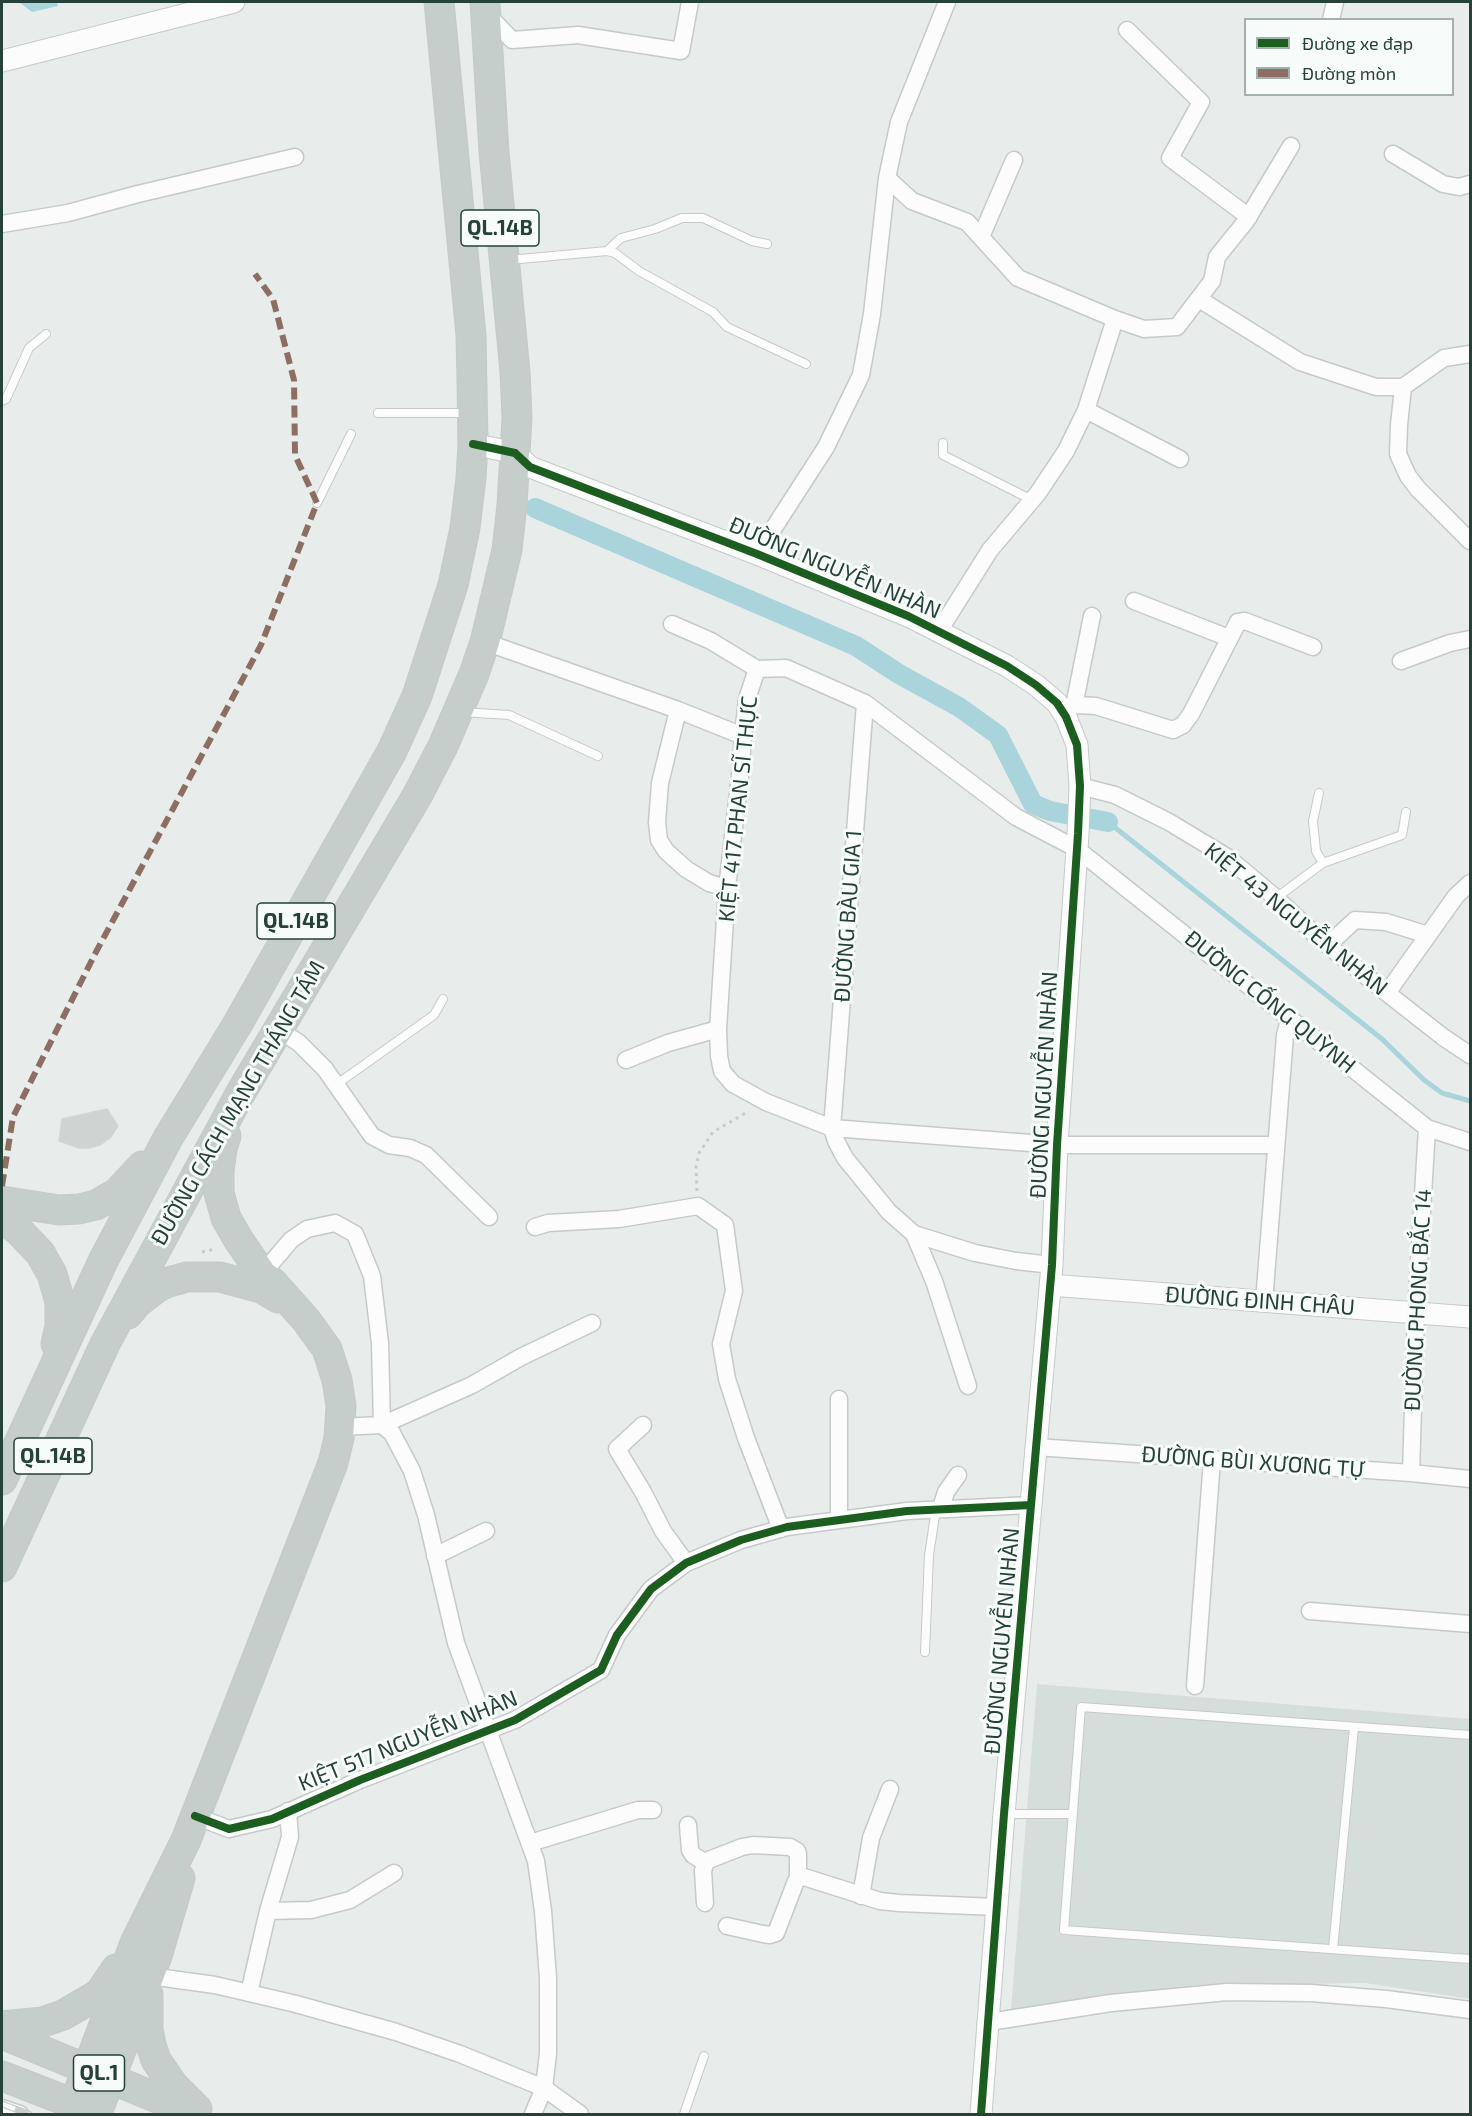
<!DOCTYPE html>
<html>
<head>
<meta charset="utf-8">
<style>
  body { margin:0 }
  #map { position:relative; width:1472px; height:2116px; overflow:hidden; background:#e8edeb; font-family:"Exo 2",sans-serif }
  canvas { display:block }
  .frame { position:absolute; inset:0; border:3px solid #24423a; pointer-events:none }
  .legend { position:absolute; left:1244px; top:18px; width:210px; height:78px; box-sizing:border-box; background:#f7fbf9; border:2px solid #a3b1ad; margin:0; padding:8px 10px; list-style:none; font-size:18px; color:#24423a }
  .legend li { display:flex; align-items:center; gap:12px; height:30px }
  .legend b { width:30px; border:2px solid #a3b1ad }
</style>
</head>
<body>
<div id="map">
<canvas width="1472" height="2116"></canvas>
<div class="frame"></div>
<ul class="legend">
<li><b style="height:8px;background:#1b5e20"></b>Đường xe đạp</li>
<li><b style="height:8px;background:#8d6e63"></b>Đường mòn</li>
</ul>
</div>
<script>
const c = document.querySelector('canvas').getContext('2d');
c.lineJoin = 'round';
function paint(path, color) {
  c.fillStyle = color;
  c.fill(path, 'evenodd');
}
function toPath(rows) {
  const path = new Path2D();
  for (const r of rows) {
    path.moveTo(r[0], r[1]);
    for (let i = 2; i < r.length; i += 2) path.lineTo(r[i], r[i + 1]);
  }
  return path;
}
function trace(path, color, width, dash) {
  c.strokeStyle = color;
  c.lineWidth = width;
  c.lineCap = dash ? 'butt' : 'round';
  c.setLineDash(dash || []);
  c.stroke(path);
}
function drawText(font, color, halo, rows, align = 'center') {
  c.font = font + ' "Exo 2",sans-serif';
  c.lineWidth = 6;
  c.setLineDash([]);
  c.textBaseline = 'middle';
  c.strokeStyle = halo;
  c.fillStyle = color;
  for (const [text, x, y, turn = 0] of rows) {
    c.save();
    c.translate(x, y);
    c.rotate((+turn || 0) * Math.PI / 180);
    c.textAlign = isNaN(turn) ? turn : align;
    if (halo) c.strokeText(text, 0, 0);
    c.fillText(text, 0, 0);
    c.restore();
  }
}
const built = toPath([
  [1037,1684,1470,1719,1470,1999,1365,1983,1251,1985,1011,2010]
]);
const water = toPath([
  [19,2,57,2,58,6,32,12]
]);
const stream = toPath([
  [1108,822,1382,1039,1424,1080,1442,1093,1470,1101]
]);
const canal = toPath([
  [535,508,856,646,899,674,959,707,998,735,1033,804,1050,811,1108,822]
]);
const building = toPath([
  [107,1109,118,1126,110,1138,100,1145,89,1148,79,1148,59,1141,62,1119,107,1109]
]);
const path = toPath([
  [697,1191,696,1167,699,1153,713,1132,749,1111],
  [202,1252,215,1249]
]);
const service = toPath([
  [607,251,621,238,655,229,682,218,703,218,752,241,767,244],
  [509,260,607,251,615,253,639,271,713,312,727,327,806,364],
  [2,401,6,399,29,348,46,334],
  [378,413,467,413],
  [943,443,943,455,1032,500],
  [317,503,351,434],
  [462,712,509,715,598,756],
  [1319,793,1313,821,1316,851,1323,863],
  [1276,898,1323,863,1402,835,1406,812],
  [337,1084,434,1015,443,999],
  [925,1652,929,1555,936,1509],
  [1470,1735,1081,1707,1064,1930,1470,1959],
  [1005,1814,1073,1814],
  [1333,1949,1354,1727],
  [684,2114,704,2056]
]);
const minor = toPath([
  [486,13,512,40,578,35,681,51,690,2],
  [1331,20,1335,2],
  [1127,30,1201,102,1170,158,1249,217],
  [1393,154,1443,184,1459,187,1470,184],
  [887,178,912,201,967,222,1018,278,1115,319,1144,329,1177,327,1212,281,1217,257,1246,221,1291,146],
  [2,224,68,213,138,194,295,157],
  [981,237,1014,160],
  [1199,299,1300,362,1376,387,1403,387,1444,358,1470,354],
  [1403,387,1399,425,1398,454,1408,476,1418,489,1470,541],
  [1086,410,1180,459],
  [757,554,826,447,861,375,872,314,887,178,899,122,947,2],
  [1134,601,1229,638],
  [672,624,711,641,757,669],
  [939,631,990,550,1038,493,1066,451,1086,410,1115,319],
  [485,642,678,710,743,736],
  [1401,661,1450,643,1470,639],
  [757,669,747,699,743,736,740,776,727,888,718,1029,719,1056,722,1071,733,1084,766,1102,832,1128,1057,1145,1276,1145],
  [757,669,786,668,865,703,1016,817,1077,849,1427,1128,1470,1142],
  [865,703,832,1128,836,1141,845,1158,889,1212,914,1234,934,1281,968,1386],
  [1074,706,1092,616],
  [1060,708,1078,705,1096,706,1173,730,1183,725,1191,714,1238,622,1245,621,1313,647],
  [678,710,660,783,657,822,659,840,666,851,686,869,709,883,727,888],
  [1080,786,1115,795,1169,822,1227,857,1276,898,1321,940,1387,993,1443,1037,1470,1055],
  [1328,945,1355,920,1386,922,1428,935],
  [1387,993,1456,896,1470,883],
  [278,1029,299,1043,325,1069,372,1136,389,1145,410,1148,426,1155,489,1217],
  [626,1060,668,1043,718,1029],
  [535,1227,548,1223,619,1219,698,1206,725,1225,734,1291,721,1344,727,1379,746,1438,781,1529],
  [914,1234,975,1253,1016,1261,1052,1265],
  [262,1274,291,1240,307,1229,335,1223,355,1234,372,1276,380,1343,382,1425],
  [1264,1302,1285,1035,1290,1017],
  [839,1399,839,1520],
  [382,1425,392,1433,412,1471,426,1515,456,1643,536,1861,543,1911,548,1978,548,2053,544,2088,533,2114],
  [643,1425,617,1449,643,1492,663,1531,686,1563],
  [340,1427,382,1425,472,1385,521,1357,592,1323],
  [1036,1447,1411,1473,1470,1479],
  [1411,1473,1416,1312,1427,1128],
  [941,1508,946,1492,958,1475],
  [435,1556,486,1531],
  [1310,1611,1470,1624],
  [1195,1686,1212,1460],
  [195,1816,229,1829,272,1819,360,1780,515,1720,601,1670,617,1635,651,1589,686,1563,741,1540,787,1527,907,1511,1031,1505],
  [688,1825,690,1850,693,1855,701,1860,706,1861,742,1847,753,1845,790,1847,797,1851,798,1854,798,1878],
  [530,1843,638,1810,653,1810],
  [861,1896,871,1838,890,1789],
  [705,1903,703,1871,706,1861],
  [268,1911,290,1837,288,1811],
  [727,1926,763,1934,770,1935,776,1933,796,1881,798,1878,804,1877,880,1901,899,1903,997,1907],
  [150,1976,215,1985,296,2004,396,2032,460,2054,544,2088,580,2114],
  [249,1993,268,1911,311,1910,350,1900,394,1873],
  [989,2022,1111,2003,1227,1992,1311,1993,1386,1999,1470,2010],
  [2,2108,20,2114]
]);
const tertiary = toPath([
  [2,61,234,2],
  [473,444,515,453,530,467,757,554,908,616,1007,666,1036,685,1057,703,1066,717,1077,745,1080,786,1078,834,1057,1145,1052,1265,1004,1814,981,2114],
  [1050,1285,1470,1317]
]);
const trunk = toPath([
  [2,1201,59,1210,79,1209,96,1205,117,1193,142,1166],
  [2,1218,19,1231,40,1253,52,1274,60,1302,60,1326,56,1344],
  [128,1314,137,1303,158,1287,169,1282,187,1277,220,1277,261,1288,278,1298],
  [2,1480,103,1261,168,1138,237,1025,392,751,417,696,453,585,465,528,471,478,473,444,472,383,471,335,439,2],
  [2,1567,105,1344,240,1094,417,796,443,746,474,674,485,642,507,550,512,505,517,418,515,372,494,152,485,2],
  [148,1994,148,2029,151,2045,156,2060,173,2085,197,2109],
  [2,2026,43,2022,63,2015,99,1994,116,1969],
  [2,2034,196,2114],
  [2,2076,92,2111],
  [74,2104,135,1943,186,1840,333,1463,339,1438,341,1406,337,1380,327,1349,306,1320,273,1283,262,1274,238,1239,226,1218,219,1193,219,1171,222,1148,226,1136],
  [97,2113,157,1956,180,1878]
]);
const rail = toPath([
  [2,2104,29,2114]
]);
const quiet = toPath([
  [2,1186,13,1117,96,952,261,645,317,503,295,455,294,380,273,299,255,274]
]);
const cycleway = toPath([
  [473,444,515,453,530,467,757,554,908,616,1007,666,1036,685,1057,703,1066,717,1077,745,1080,786,1078,834,1057,1145,1052,1265,1004,1814,981,2114],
  [195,1816,229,1829,272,1819,360,1780,515,1720,601,1670,617,1635,651,1589,686,1563,741,1540,787,1527,907,1511,1031,1505]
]);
const shields = [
  [500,228,78],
  [296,921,78],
  [53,1456,78],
  [99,2073,51]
];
const shieldNames = [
  ["QL.14B",500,228],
  ["QL.14B",296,921],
  ["QL.14B",53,1456],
  ["QL.1",99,2073]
];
const streetNames = [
  ["ĐƯỜNG NGUYỄN NHÀN",835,568,23],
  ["KIỆT 417 PHAN SĨ THỰC",738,809,-84],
  ["ĐƯỜNG BÀU GIA 1",848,916,-86],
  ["KIỆT 43 NGUYỄN NHÀN",1296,919,39],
  ["ĐƯỜNG CỐNG QUỲNH",1270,1002,39],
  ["ĐƯỜNG NGUYỄN NHÀN",1044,1085,-87],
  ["ĐƯỜNG CÁCH MẠNG THÁNG TÁM",238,1103,-60],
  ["ĐƯỜNG PHONG BẮC 14",1418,1300,-87],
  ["ĐƯỜNG ĐINH CHÂU",1260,1301,4],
  ["ĐƯỜNG BÙI XƯƠNG TỰ",1253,1462,4],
  ["ĐƯỜNG NGUYỄN NHÀN",1002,1641,-85],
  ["KIỆT 517 NGUYỄN NHÀN",408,1741,-22]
];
paint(built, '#d6dedb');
paint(water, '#a9d4db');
trace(stream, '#a9d4db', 5);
trace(canal, '#a9d4db', 20);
paint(building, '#cfd4d2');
trace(building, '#d1d6d4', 1.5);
trace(service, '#c5cac8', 10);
trace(minor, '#c5cac8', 19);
trace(tertiary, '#c5cac8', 23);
trace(trunk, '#c3ccc9', 31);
trace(path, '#c3ccca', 3, [3, 4.5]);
trace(service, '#fcfcfc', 8);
trace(minor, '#fcfcfc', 16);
trace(tertiary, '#fcfcfc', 21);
trace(trunk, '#c6cecc', 28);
trace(rail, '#c9cdcc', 7);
trace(rail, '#f7fbf9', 4.5, [14]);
trace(quiet, '#8d6e63', 6, [12, 6]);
trace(cycleway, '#1b5e20', 8);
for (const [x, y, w] of shields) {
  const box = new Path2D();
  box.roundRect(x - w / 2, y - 18, w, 36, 4.5);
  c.fillStyle = '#f7fbf9';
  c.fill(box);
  trace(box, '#24423a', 1.5);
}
drawText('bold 21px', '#24423a', null, shieldNames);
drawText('22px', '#24423a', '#f7fbf9', streetNames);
</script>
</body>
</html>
